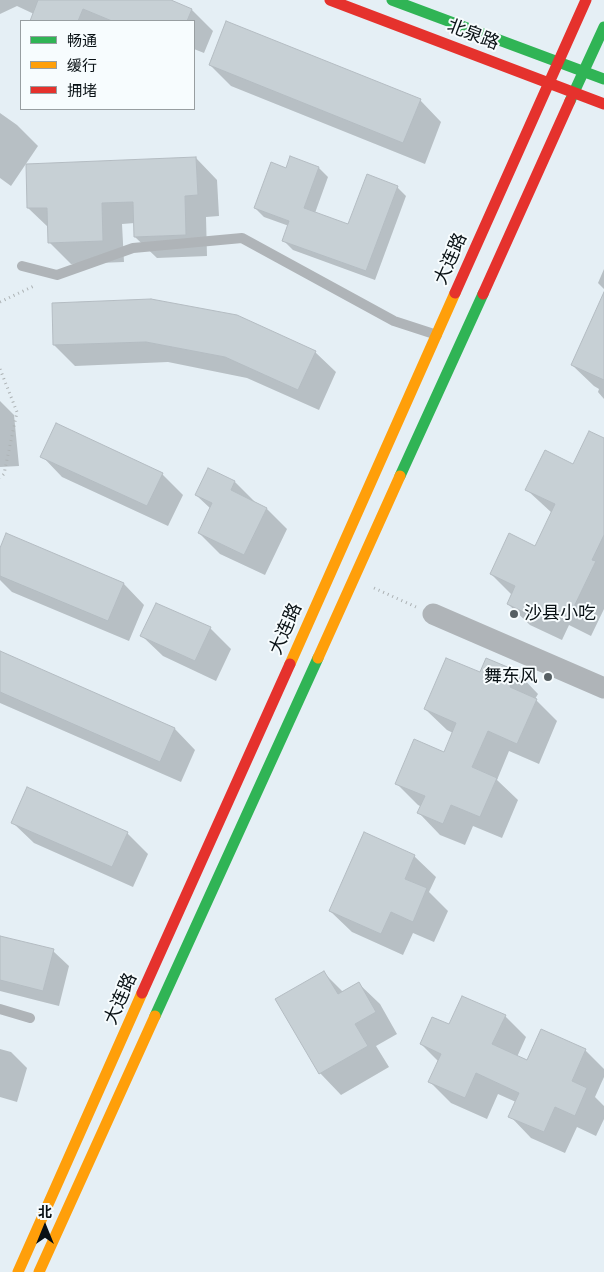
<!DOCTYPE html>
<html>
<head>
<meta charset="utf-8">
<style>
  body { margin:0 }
  #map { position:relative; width:604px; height:1272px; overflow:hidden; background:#e5eff5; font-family:"Noto Sans","Noto Sans SC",sans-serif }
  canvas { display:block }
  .legend { position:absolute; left:20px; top:20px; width:175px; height:90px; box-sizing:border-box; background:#f7fcfe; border:1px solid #989ea1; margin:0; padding:6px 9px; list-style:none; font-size:15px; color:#091115 }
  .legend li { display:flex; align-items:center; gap:10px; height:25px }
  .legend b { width:25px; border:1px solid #989ea1 }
  .north { position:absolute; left:20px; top:1202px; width:50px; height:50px; -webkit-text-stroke:4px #f7fcfe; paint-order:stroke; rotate:0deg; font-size:14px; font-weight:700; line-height:20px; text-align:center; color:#091115 }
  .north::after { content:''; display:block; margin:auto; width:18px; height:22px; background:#091115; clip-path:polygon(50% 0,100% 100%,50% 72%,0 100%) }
</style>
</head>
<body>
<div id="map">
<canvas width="604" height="1272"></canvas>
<ul class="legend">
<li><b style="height:6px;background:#30b455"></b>畅通</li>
<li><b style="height:6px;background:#ff9f0a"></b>缓行</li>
<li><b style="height:6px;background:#e5322d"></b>拥堵</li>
</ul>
<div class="north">北</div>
</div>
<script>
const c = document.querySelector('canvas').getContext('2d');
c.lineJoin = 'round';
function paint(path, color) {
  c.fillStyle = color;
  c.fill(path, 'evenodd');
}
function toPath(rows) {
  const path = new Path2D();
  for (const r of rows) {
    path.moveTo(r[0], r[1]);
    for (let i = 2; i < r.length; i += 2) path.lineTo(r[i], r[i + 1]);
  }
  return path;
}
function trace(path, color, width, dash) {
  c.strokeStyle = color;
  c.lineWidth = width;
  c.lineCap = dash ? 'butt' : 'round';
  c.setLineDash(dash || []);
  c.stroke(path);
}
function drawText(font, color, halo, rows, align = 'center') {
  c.font = font + ' "Noto Sans","Noto Sans SC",sans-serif';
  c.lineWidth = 4;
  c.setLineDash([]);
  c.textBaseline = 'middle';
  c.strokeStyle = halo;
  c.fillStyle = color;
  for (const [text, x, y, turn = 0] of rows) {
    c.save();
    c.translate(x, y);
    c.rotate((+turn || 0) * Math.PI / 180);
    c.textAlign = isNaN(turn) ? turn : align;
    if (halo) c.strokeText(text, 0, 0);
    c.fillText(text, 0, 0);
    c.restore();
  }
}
const shadow = toPath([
  [0,0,168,0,192,10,213,31,204,53,194,49,194,21,31,21,34,14,17,6,0,14],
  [210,65,420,100,441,122,425,164,231,86],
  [0,113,17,125,38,146,11,186,0,178],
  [196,158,217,180,219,216,206,217,207,256,157,258,135,237,135,223,122,224,124,262,71,264,49,242,49,228,28,208],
  [291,158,319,168,328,177,315,213,349,226,397,187,406,196,375,280,293,250,283,240,289,226,264,217,255,208,286,169],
  [604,269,604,289,598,283],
  [53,304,315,352,336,372,319,410,247,378,168,362,75,366,54,345],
  [604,321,604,399,598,392,599,389,594,386,572,365],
  [0,401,14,415,19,466,0,467],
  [604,439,604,609,591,636,569,625,562,640,530,625,508,604,512,595,491,574,536,547,552,513,527,490,574,465],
  [42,456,162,474,183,495,168,526,62,477],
  [235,482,255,502,267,509,287,529,265,575,220,554,199,533,211,509,196,495],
  [7,535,124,584,144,605,129,641,12,592,0,580,0,551],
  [210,628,231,649,216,681,163,656,142,636],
  [0,653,175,729,195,750,181,782,0,703],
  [486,659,517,672,538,694,535,699,557,721,539,764,509,751,497,780,518,800,502,838,473,826,465,845,440,835,419,813,422,807,418,805,396,783,445,753,453,733,447,730,425,709,480,674],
  [13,823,127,833,148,854,133,887,34,843],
  [414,856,436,877,429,892,448,911,434,942,413,933,403,955,352,932,330,911],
  [0,937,53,951,69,966,59,1006,0,991],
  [324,973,343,992,358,983,380,1004,397,1034,376,1046,389,1067,341,1095,320,1073],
  [505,1016,526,1037,517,1057,527,1061,585,1050,604,1069,604,1077,595,1097,604,1106,604,1119,596,1136,577,1127,565,1153,531,1138,510,1116,516,1102,498,1094,487,1119,451,1103,430,1082,439,1062,421,1044,449,1026],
  [0,1049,11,1052,27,1068,17,1102,0,1097]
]);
const building = toPath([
  [38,0,171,0,192,9,187,21,112,21,83,9,78,21,30,21,38,0],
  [226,21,421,99,403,143,209,65,226,21],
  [290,156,319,167,304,208,348,224,367,174,398,186,366,271,282,241,289,221,254,208,271,162,286,168,290,156],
  [196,157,198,195,185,196,186,235,134,237,133,202,102,203,103,241,48,243,47,208,27,208,26,164,196,157],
  [604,292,604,380,571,365,604,292],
  [151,299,237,315,316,351,298,390,225,357,146,342,53,345,52,303,151,299],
  [56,423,163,473,147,506,40,457,56,423],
  [589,431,604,438,604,535,592,560,596,561,570,615,547,605,540,620,507,604,515,586,490,574,509,533,535,546,555,504,525,490,545,450,573,464,589,431],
  [208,468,235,481,231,490,267,508,244,555,198,533,212,503,195,495,208,468],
  [6,533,124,583,108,621,0,576,0,548,6,533],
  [156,603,211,627,195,661,140,636,156,603],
  [0,651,175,728,160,762,0,692,0,651],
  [446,658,480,672,486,658,517,671,510,687,537,699,517,744,488,731,472,767,497,778,480,817,451,805,443,824,417,813,425,796,395,784,414,739,444,752,456,723,424,709,446,658],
  [27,787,128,832,112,867,11,823,27,787],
  [364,832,415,855,405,879,427,888,413,922,391,912,381,934,329,911,364,832],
  [0,936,54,949,43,991,0,980,0,936],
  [324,971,338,994,359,982,376,1012,355,1024,368,1046,319,1074,275,999,324,971],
  [462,996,506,1015,492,1044,527,1060,541,1029,586,1049,572,1081,587,1088,575,1116,555,1107,544,1132,508,1117,519,1093,476,1073,465,1098,428,1082,441,1054,420,1044,432,1017,449,1024,462,996]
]);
const path = toPath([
  [0,302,36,285],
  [0,369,17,412,4,474,0,478],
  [374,588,416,607]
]);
const lane = toPath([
  [22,266,57,275,133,248,242,238,394,321,437,335],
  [0,1009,30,1018]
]);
const street = toPath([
  [433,614,604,688]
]);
const fast = toPath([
  [392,0,604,79],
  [570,101,604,27],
  [400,476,483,294],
  [155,1016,318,658]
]);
const slow = toPath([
  [318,658,400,476],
  [290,664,455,293],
  [18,1272,142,993],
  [39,1272,155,1016]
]);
const jam = toPath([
  [330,0,604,104],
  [455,293,586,0],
  [483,294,570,101],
  [142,993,290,664]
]);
const markers = [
  [514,614,5,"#565f63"],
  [548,677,5,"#565f63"]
];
const streetNames = [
  ["北泉路",473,35,21],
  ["大连路",451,259,-66],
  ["大连路",286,629,-66],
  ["大连路",121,999,-66]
];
const poiNames = [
  ["沙县小吃",524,614],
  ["舞东风",538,677,"right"]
];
paint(shadow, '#0003');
paint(building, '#c7d0d5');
trace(building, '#b4bcc2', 1);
trace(path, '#acb2b4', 3, [1, 4]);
trace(lane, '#afb4b8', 10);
trace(street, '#afb4b8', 21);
trace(fast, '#30b455', 11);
trace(slow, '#ff9f0a', 11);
trace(jam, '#e5322d', 11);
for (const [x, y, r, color] of markers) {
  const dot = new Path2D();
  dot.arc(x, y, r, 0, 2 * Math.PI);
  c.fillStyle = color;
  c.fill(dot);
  trace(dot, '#f7fcfe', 2);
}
drawText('18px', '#091115', '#f7fcfe', streetNames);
drawText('18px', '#091115', '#f7fcfe', poiNames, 'left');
</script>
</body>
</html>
